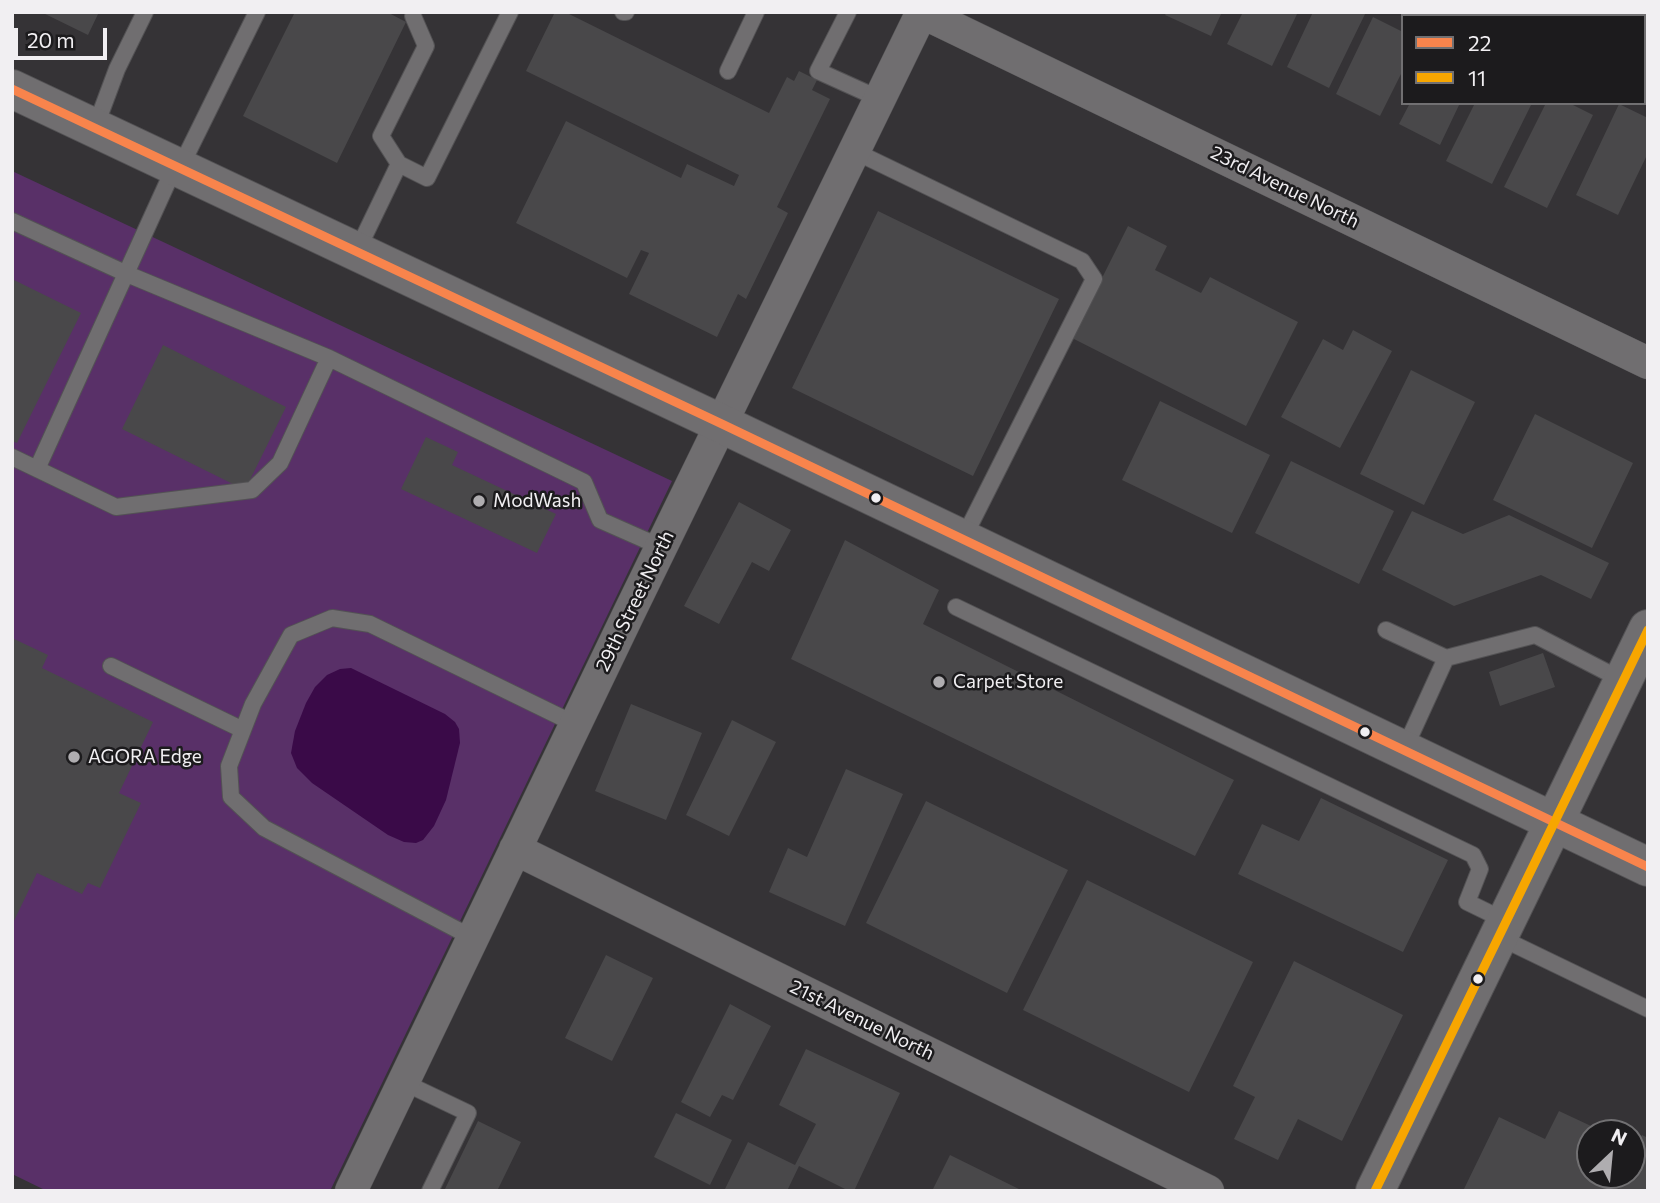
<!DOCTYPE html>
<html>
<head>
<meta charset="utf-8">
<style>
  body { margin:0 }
  #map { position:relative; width:1660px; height:1203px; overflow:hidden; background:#353336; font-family:Commissioner,sans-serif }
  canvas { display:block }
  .frame { position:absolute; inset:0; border:14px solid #f1eff2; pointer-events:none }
  .legend { position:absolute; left:1401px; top:14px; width:245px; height:91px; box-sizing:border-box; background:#1c1b1d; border:2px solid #717072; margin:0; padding:9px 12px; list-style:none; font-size:21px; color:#f1eff2 }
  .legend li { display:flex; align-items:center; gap:14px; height:35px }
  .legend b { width:35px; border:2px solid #717072 }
  .north { position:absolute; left:1576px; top:1119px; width:70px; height:70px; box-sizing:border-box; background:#1c1b1d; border:2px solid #717072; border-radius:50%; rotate:26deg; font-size:19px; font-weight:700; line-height:28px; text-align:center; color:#f1eff2 }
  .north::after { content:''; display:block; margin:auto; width:24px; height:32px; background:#afadb0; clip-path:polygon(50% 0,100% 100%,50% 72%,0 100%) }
  .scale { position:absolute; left:14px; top:28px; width:93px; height:32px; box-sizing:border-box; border:4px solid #f1eff2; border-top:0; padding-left:9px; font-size:21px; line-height:24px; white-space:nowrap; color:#f1eff2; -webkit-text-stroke:5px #1c1b1d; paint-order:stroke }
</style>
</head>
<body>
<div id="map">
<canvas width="1660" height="1203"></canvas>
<div class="frame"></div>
<ul class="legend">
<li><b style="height:9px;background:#f8844c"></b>22</li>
<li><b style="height:9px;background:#f7a600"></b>11</li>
</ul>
<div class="north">N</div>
<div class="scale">20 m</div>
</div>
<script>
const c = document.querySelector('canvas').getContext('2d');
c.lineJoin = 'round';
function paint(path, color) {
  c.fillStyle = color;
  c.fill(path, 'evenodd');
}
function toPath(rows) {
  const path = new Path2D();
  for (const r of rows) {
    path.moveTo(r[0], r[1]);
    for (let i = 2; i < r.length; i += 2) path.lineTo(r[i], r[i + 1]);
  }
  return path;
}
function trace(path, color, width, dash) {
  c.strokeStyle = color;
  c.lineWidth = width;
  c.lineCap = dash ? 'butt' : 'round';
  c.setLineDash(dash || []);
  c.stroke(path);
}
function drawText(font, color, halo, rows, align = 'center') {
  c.font = font + ' Commissioner,sans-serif';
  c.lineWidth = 5;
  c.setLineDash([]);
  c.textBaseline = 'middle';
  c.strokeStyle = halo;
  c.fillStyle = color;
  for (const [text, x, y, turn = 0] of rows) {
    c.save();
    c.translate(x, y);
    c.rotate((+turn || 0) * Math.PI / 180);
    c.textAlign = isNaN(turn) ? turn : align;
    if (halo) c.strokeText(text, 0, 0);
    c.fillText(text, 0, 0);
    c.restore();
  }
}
const green = toPath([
  [12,171,672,481,330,1191,47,1191,12,1174]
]);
const water = toPath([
  [351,668,445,714,455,722,459,729,460,743,446,800,434,826,423,840,416,843,404,842,388,835,312,783,297,768,291,753,295,731,306,703,315,687,327,675,340,669]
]);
const building = toPath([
  [41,12,99,12,88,35],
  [295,12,387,12,406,22,337,163,243,116],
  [555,12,565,12,769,113,787,77,794,81,799,71,817,80,812,90,830,99,777,207,788,213,746,299,738,294,717,337,629,294,649,253,641,250,627,278,516,223,566,121,681,178,687,164,734,186,739,175,526,71],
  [1167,12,1222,12,1211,36,1165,15],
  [1243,12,1298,12,1272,66,1227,44],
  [1313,12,1366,12,1329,88,1287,67],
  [1476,12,1504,12,1503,16,1483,16],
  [1373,17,1403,32,1403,70,1380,116,1336,94],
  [1410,103,1460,103,1440,145,1399,124],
  [1475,103,1532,103,1492,184,1446,161],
  [1546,103,1569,103,1593,115,1547,208,1504,187],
  [1619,104,1648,118,1648,153,1618,215,1576,195],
  [878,211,1059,299,973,476,792,388],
  [1128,226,1167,246,1155,270,1201,293,1210,277,1298,322,1246,426,1072,338],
  [12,279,81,313,17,443,12,441],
  [1353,330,1392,351,1340,448,1281,417,1323,339,1343,350],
  [163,345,286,407,245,490,122,429],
  [1411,370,1475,402,1424,505,1360,474],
  [1160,401,1270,455,1232,533,1122,480],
  [1535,414,1633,463,1592,548,1493,500],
  [426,437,458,452,452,465,556,514,537,553,401,489],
  [1291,461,1394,511,1359,584,1255,533],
  [739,502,791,530,769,571,752,562,719,624,684,606],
  [1412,511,1463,534,1509,515,1609,563,1591,599,1541,575,1454,606,1382,570],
  [845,540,939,590,923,624,1234,780,1195,856,791,659],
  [12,638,48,655,42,668,153,722,119,793,141,803,100,888,88,883,82,894,37,873,12,925],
  [1543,653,1555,687,1500,706,1489,672],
  [631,704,702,733,666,820,595,791],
  [732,720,776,742,729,836,686,815],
  [846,769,903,794,845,926,769,892,788,848,807,857],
  [1321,798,1448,860,1403,952,1238,874,1262,824,1299,841],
  [926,801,1068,870,1007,993,866,923],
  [1087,880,1253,962,1189,1092,1023,1010],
  [606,955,653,978,612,1061,565,1038],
  [1294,961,1403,1015,1342,1141,1298,1119,1278,1160,1234,1139,1255,1097,1233,1086],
  [730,1004,771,1026,733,1100,722,1095,710,1117,681,1102],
  [806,1049,900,1093,854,1191,849,1191,799,1166,787,1191,729,1191,725,1189,748,1142,795,1165,816,1124,779,1105],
  [1559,1111,1606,1133,1590,1133,1590,1175,1632,1175,1632,1146,1636,1147,1642,1135,1648,1138,1648,1191,1463,1191,1499,1117,1545,1139],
  [676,1113,732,1140,710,1185,654,1157],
  [478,1121,521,1142,501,1183,497,1191,444,1191],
  [950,1155,1023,1191,932,1191]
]);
const lane = toPath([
  [623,12,626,12],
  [848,12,818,71,880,99],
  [728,71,756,12],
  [95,128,117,69,145,12],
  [854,151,1082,261,1094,279,963,539],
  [399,164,427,178,510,12],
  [180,168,257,12],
  [12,221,127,274,329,358,584,482,600,520,661,547],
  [357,251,399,164,381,136,426,46,413,16],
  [12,457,116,507,252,490,280,463,329,358],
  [37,469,175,166],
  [956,607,1473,855,1480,869,1467,902,1506,921],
  [1386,630,1446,658],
  [111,666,243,730],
  [1404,750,1446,658,1535,635,1622,680],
  [1499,937,1648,1009],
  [473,938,264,828,231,797,229,766,253,704,291,635,332,618,370,624,575,724],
  [403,1082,468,1113,430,1191]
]);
const street = toPath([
  [921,12,1648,363],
  [515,849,1208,1191],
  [351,1191,629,613,922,12]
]);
const secondary = toPath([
  [12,89,722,424,1648,867],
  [1375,1191,1648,629]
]);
const bus1 = toPath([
  [12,89,722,424,1648,867]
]);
const bus2 = toPath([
  [1375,1191,1648,630]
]);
const markers = [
  [876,498,6,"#f1eff2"],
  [479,501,7,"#afadb0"],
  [939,682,7,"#afadb0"],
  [1365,732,6,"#f1eff2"],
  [74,757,7,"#afadb0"],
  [1478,979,6,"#f1eff2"]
];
const streetNames = [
  ["23rd Avenue North",1285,187,26],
  ["29th Street North",635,601,-64],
  ["21st Avenue North",862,1020,26]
];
const poiNames = [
  ["ModWash",493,501],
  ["Carpet Store",953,682],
  ["AGORA Edge",88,757]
];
paint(green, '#593068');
paint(water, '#3a0a48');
paint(building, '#49484a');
trace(lane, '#535254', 18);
trace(street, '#535254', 33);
trace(secondary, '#535254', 40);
trace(lane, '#706e70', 16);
trace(street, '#706e70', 32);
trace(secondary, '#706e70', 38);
trace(bus1, '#f8844c', 9);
trace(bus2, '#f7a600', 9);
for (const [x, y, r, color] of markers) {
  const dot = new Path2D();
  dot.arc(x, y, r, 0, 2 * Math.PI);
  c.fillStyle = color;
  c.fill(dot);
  trace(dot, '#1c1b1d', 2.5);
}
drawText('19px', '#f1eff2', '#1c1b1d', streetNames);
drawText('19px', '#f1eff2', '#1c1b1d', poiNames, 'left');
</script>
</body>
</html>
